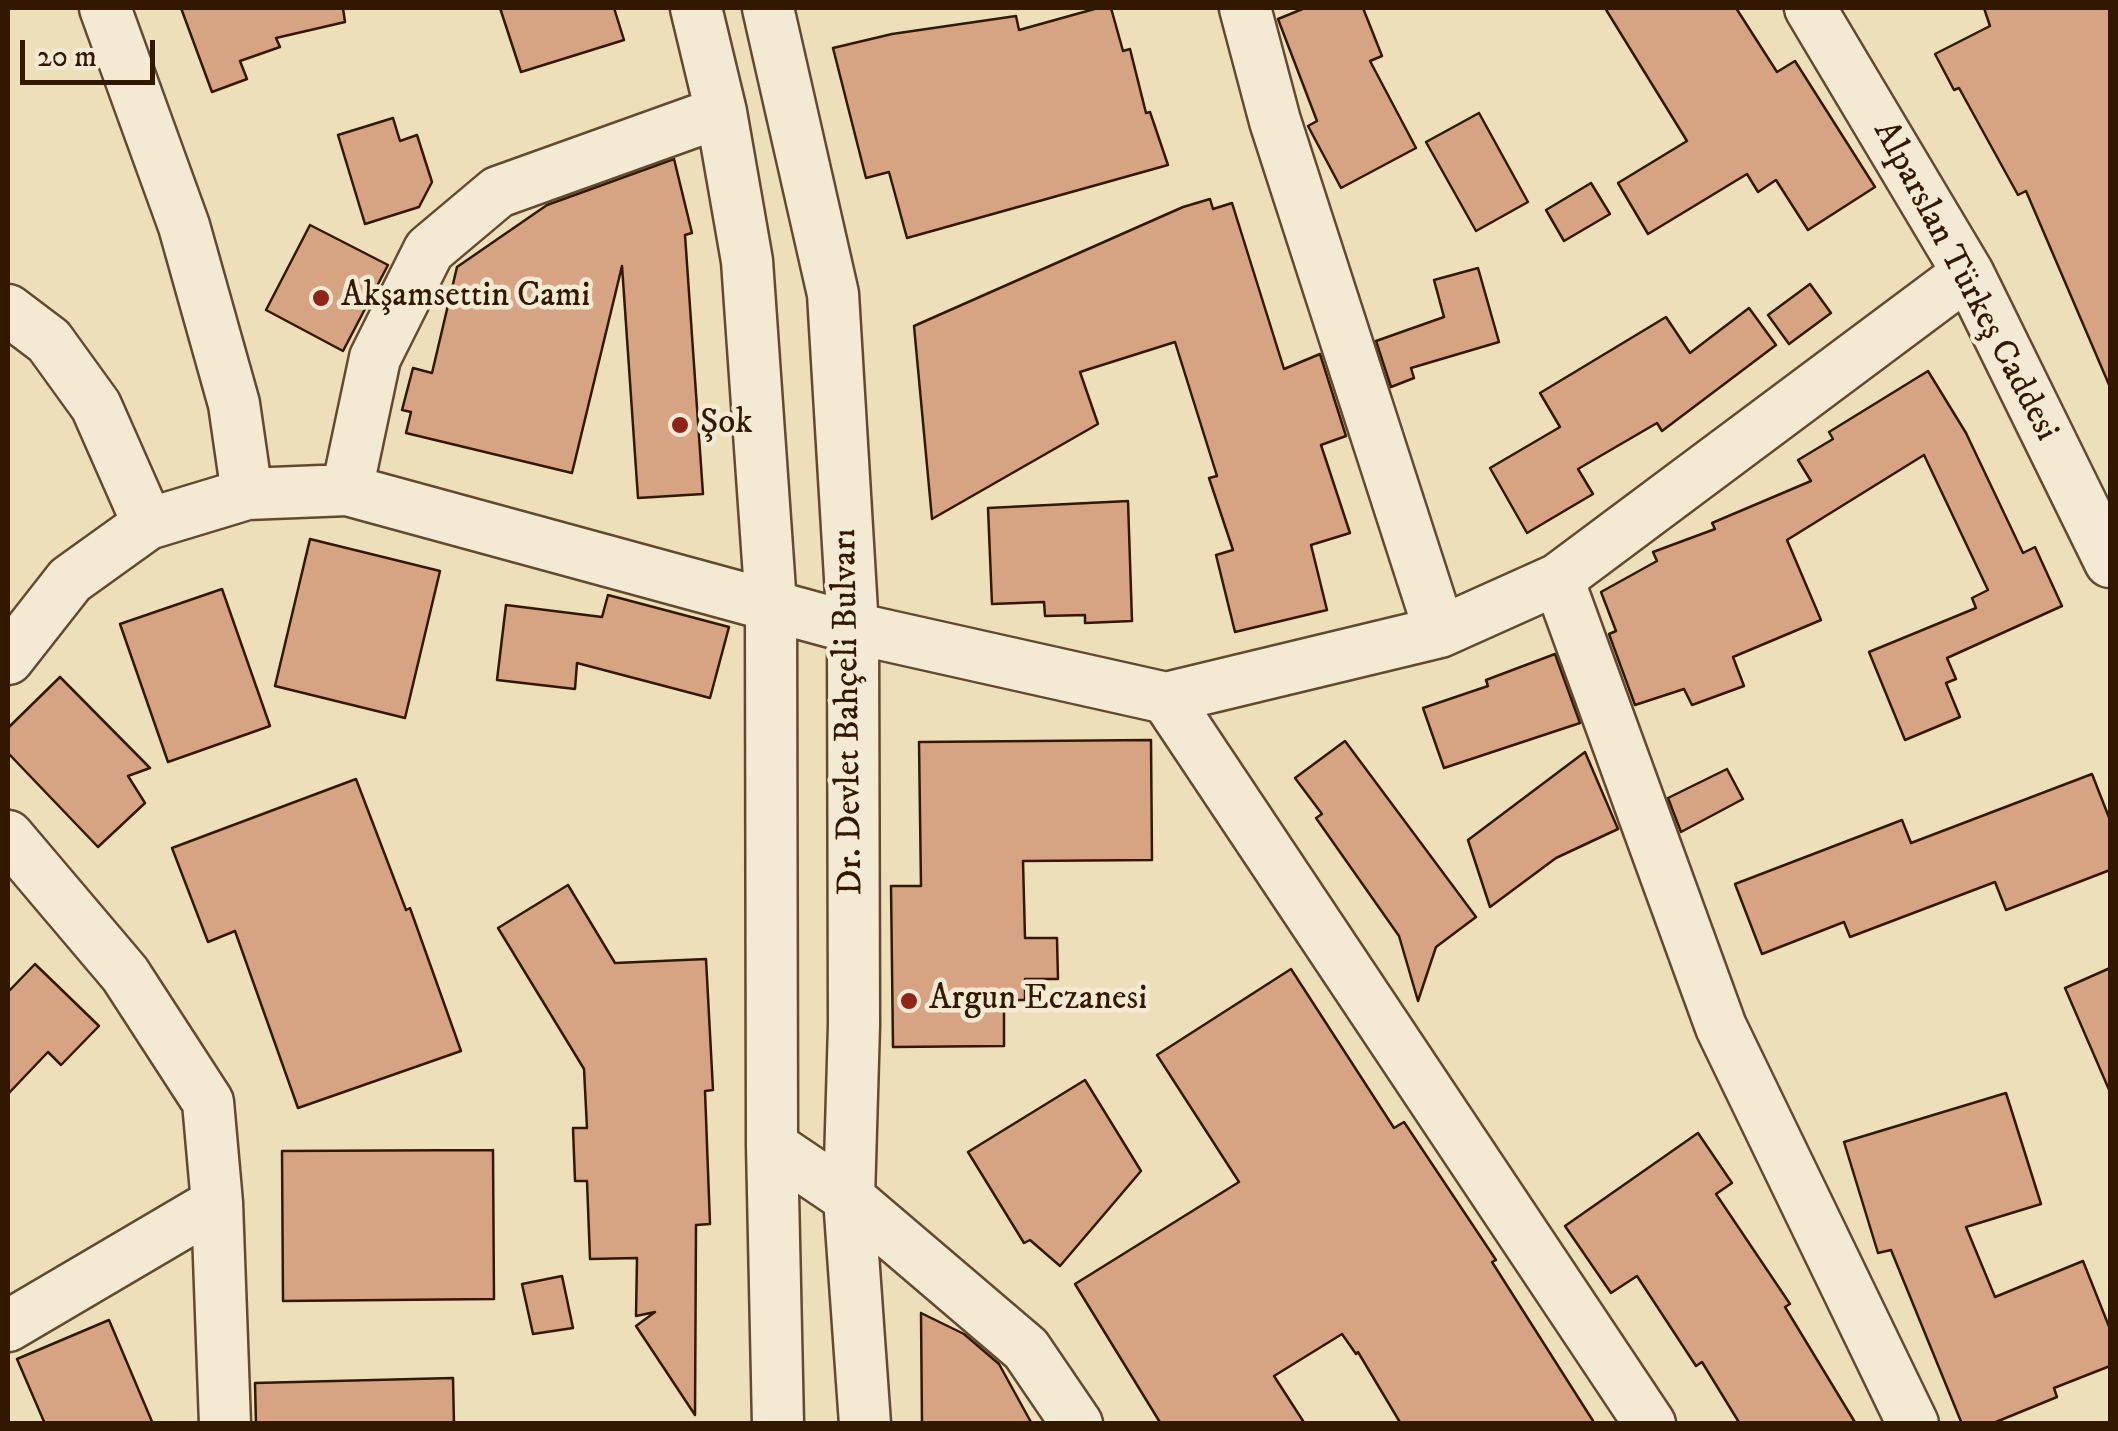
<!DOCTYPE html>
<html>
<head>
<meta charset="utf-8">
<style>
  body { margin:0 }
  #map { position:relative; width:2118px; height:1431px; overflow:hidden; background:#eedfbb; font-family:"IM FELL DW Pica",serif }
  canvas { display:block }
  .frame { position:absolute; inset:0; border:10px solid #331800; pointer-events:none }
  .scale { position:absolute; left:20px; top:40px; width:135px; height:45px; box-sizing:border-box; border:5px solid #331800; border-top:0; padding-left:12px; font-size:30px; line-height:35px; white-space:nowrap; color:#331800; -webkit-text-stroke:8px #f4ead3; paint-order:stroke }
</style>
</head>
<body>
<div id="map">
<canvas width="2118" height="1431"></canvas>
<div class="frame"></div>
<div class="scale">20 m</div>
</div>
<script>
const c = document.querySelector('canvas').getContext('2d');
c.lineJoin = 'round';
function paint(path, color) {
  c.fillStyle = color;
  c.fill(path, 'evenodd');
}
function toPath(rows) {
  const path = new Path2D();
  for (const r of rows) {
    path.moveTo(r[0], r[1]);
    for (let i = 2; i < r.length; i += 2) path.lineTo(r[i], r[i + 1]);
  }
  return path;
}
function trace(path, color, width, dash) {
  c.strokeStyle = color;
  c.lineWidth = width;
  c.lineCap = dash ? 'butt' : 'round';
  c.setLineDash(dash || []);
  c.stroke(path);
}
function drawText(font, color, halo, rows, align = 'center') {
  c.font = font + ' "IM FELL DW Pica",serif';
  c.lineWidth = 9;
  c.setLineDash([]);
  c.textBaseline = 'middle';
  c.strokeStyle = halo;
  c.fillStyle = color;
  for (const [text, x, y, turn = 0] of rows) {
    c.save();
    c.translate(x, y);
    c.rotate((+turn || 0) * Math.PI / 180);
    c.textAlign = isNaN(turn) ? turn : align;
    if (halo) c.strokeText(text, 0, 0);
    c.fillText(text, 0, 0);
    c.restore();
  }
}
const building = toPath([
  [181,8,343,8,345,22,276,38,280,47,240,61,247,79,212,92,181,8],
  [500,8,614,8,624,40,521,72,500,8],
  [1098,8,1111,8,1123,51,1130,49,1146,113,1150,112,1168,165,907,238,889,172,866,178,833,48,892,34,1016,16,1019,30,1098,8],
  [1305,8,1363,8,1382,56,1370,61,1416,148,1341,188,1308,126,1317,121,1278,19,1305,8],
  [1605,8,1736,8,1777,72,1795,61,1875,187,1808,230,1776,180,1758,192,1747,174,1648,234,1618,183,1687,141,1605,8],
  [1984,8,2110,8,2110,387,2026,191,2018,195,1959,88,1954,90,1935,54,1990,26,1984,8],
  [1479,113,1528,202,1476,231,1426,142,1479,113],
  [393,118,400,141,417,135,432,182,419,207,365,224,338,135,393,118],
  [674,159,692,233,685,235,703,494,638,498,622,266,572,473,406,433,411,412,402,410,413,368,432,373,457,267,547,205,674,159],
  [1591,183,1610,214,1564,241,1546,210,1591,183],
  [1210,199,1213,209,1232,203,1284,369,1320,354,1346,436,1321,445,1350,533,1311,545,1327,610,1235,632,1216,555,1233,550,1209,478,1217,476,1175,342,1080,372,1098,424,932,519,914,326,1183,207,1210,199],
  [310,225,388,265,343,351,266,310,310,225],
  [1478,268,1499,342,1411,368,1414,378,1391,387,1376,341,1444,317,1434,280,1478,268],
  [1810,284,1831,313,1789,344,1768,315,1810,284],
  [1749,308,1776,345,1662,431,1657,423,1578,469,1593,494,1527,533,1490,468,1560,427,1540,393,1666,317,1690,353,1749,308],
  [1928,371,1966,433,2023,553,2035,547,2062,606,1947,658,1956,679,1946,683,1960,717,1905,740,1869,652,1976,608,1972,598,1988,590,1924,455,1787,540,1821,620,1733,657,1744,686,1692,705,1684,689,1635,705,1609,634,1616,631,1601,592,1657,561,1653,552,1715,529,1712,523,1811,481,1798,460,1833,439,1829,432,1928,371],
  [1128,501,1132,621,1085,623,1085,615,1045,616,1044,602,992,604,988,508,1128,501],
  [310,539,440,571,405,718,275,686,310,539],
  [222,589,270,726,168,762,120,624,222,589],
  [608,595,729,627,710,698,577,663,575,689,497,680,506,605,602,617,608,595],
  [1555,654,1580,723,1444,768,1423,708,1488,686,1486,680,1555,654],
  [60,677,150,768,128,776,145,803,98,847,8,753,8,728,60,677],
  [1151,740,1152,860,1023,861,1025,938,1057,938,1058,979,1025,979,1025,1000,1004,1000,1004,1046,893,1047,891,886,921,886,919,742,1151,740],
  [1345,741,1476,917,1436,947,1418,1001,1399,936,1316,818,1322,814,1295,778,1345,741],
  [1585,752,1618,829,1556,858,1490,907,1468,840,1585,752],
  [1727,769,1743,799,1681,832,1668,798,1727,769],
  [2092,774,2110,820,2110,870,2006,910,1995,882,1850,937,1844,922,1762,954,1735,884,1902,820,1911,843,2092,774],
  [356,779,406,910,410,908,461,1051,298,1108,235,931,208,942,172,848,356,779],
  [568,885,615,963,706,959,713,1090,705,1091,710,1224,696,1225,695,1415,636,1326,655,1312,636,1316,637,1258,590,1259,587,1181,575,1181,573,1128,587,1128,584,1069,498,928,568,885],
  [35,964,99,1026,61,1065,48,1052,8,1094,8,992,35,964],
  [2110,968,2110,1092,2065,988,2110,968],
  [1291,969,1394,1128,1404,1122,1496,1260,1492,1262,1595,1424,1401,1424,1358,1352,1356,1354,1342,1334,1274,1376,1305,1424,1161,1424,1075,1284,1239,1182,1157,1055,1291,969],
  [1085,1080,1141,1171,1060,1266,1030,1240,1024,1243,968,1152,1085,1080],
  [2006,1093,2041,1204,1966,1227,1995,1297,2083,1261,2110,1329,2110,1366,2054,1388,2057,1397,1991,1424,1962,1424,1891,1250,1878,1253,1844,1142,2006,1093],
  [1698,1133,1732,1183,1716,1194,1790,1304,1785,1307,1856,1424,1740,1424,1702,1362,1696,1366,1637,1276,1611,1293,1565,1226,1698,1133],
  [493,1150,494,1299,283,1301,282,1151,493,1150],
  [562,1276,573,1328,533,1334,522,1284,562,1276],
  [921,1313,964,1334,999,1364,1032,1424,922,1424,921,1313],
  [109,1320,153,1424,45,1424,17,1359,109,1320],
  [453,1378,454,1424,256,1424,255,1383,453,1378]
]);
const minor = toPath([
  [105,8,184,226,234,404,247,494],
  [696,8,721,112,747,261,771,605,772,1146,778,1424],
  [768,8,833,294,853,628,854,1025,849,1198,865,1424],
  [1245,8,1275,121,1440,632],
  [1810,8,1968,273,2110,562],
  [8,310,49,341,96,406,148,524],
  [347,490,375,358,429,250,498,192,721,112],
  [1558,579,1721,1027,1913,1424],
  [8,659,70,580,148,524,247,494,347,490,853,628,1166,698,1440,632,1558,579,1968,273],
  [1166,698,1650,1424],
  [8,836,125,974,208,1102,217,1203,225,1424],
  [772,1146,849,1198,1026,1349,1077,1424],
  [8,1326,217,1203]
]);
const markers = [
  [321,298,10,"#8f2418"],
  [680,425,10,"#8f2418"],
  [909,1001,10,"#8f2418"]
];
const streetNames = [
  ["Alparslan Türkeş Caddesi",1964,282,62],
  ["Dr. Devlet Bahçeli Bulvarı",850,712,-91]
];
const poiNames = [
  ["Akşamsettin Cami",341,298],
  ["Şok",700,425],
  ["Argun Eczanesi",929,1001]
];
paint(building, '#d6a383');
trace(building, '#331800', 2.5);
trace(minor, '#624a2f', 55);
trace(minor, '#f4ead3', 50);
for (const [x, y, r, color] of markers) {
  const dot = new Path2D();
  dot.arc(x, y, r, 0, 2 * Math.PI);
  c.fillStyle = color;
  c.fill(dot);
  trace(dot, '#f4ead3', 4);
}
drawText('35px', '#331800', '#f4ead3', streetNames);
drawText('35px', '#331800', '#f4ead3', poiNames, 'left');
</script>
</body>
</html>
